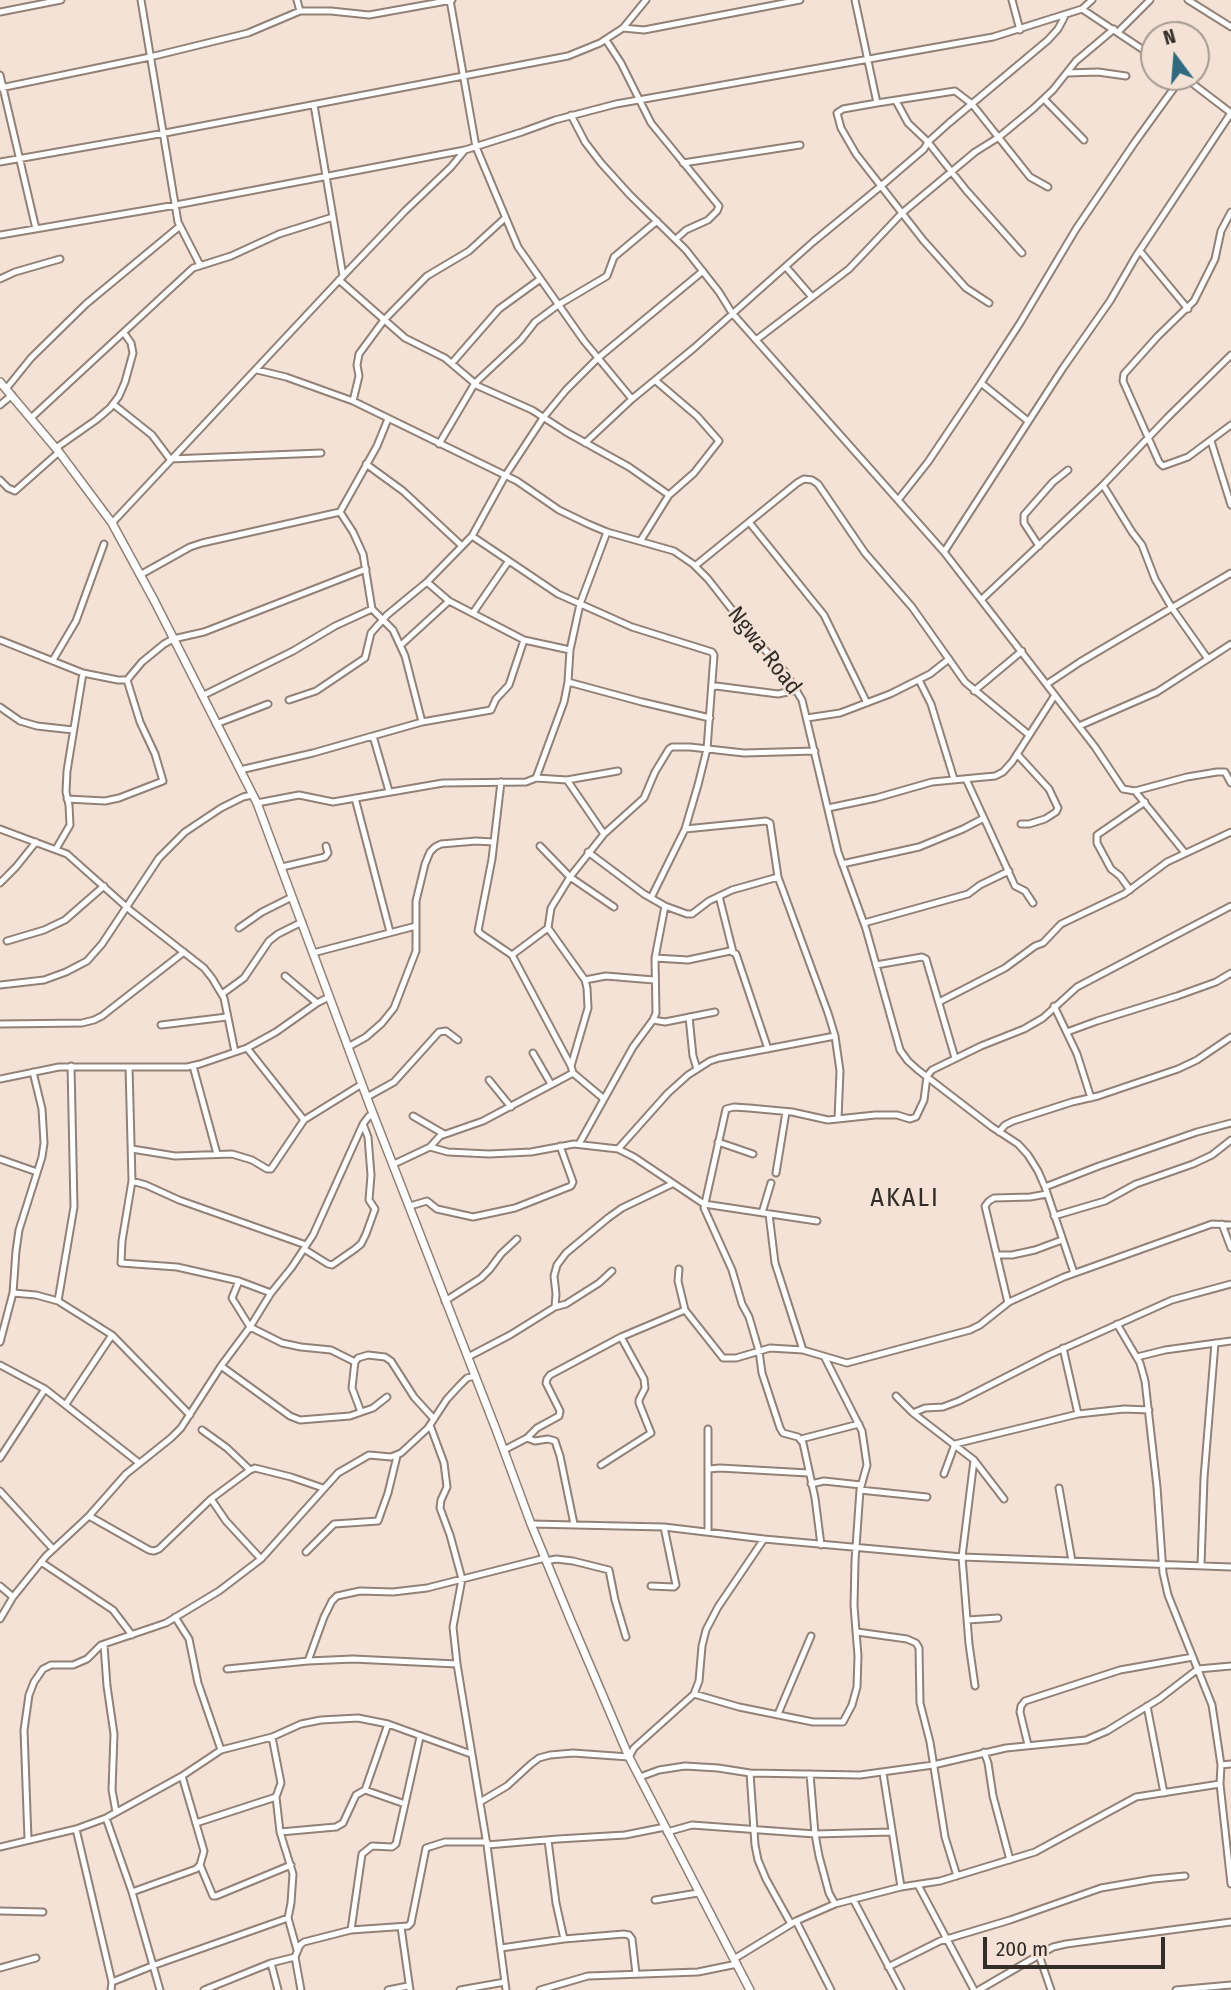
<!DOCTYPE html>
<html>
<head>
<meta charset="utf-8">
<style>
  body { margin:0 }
  #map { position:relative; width:1231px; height:1990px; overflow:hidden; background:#f3e2d5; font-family:"Fira Sans Condensed",sans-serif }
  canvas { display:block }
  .north { position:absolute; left:1140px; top:21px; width:70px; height:70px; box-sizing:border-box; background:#f3e2d5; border:2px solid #a69a90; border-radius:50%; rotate:344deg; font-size:19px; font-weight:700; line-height:28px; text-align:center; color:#332d28 }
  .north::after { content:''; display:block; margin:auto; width:24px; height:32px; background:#2d6a81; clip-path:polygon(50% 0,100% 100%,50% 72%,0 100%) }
  .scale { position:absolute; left:983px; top:1937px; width:182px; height:32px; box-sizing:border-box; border:4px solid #332d28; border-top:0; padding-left:9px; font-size:21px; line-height:24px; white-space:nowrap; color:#332d28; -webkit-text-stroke:5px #f3e2d5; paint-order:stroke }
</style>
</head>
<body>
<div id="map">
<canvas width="1231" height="1990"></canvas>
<div class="north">N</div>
<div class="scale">200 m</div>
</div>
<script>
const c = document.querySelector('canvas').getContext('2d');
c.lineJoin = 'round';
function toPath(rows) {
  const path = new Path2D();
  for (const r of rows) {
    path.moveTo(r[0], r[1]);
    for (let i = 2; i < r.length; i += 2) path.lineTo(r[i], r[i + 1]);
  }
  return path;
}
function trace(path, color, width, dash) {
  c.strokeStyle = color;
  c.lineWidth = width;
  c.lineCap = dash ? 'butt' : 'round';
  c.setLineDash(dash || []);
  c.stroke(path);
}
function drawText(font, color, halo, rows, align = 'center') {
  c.font = font + ' "Fira Sans Condensed",sans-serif';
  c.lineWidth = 5;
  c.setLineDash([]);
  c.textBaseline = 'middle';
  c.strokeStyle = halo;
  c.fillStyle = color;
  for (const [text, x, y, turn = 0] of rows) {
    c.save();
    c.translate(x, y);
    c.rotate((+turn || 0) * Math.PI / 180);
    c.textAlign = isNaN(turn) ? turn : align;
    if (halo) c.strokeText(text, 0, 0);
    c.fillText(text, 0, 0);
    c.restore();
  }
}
const minor = toPath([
  [141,0,178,222,200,265],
  [297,0,300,11],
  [450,0,476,147,518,247,584,341,632,399],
  [855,0,877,103],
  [1012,0,1020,30],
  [1188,0,1231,27],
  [1082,9,1154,57],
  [0,12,61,0],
  [623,28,644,30,800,0],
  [1118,32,1150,0],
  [606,40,621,63,651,123,719,206,717,211,708,220,686,230,676,239],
  [1067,73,1098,72,1126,76],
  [0,75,36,229],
  [1184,77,1231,113],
  [0,88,150,57,248,33,300,11,331,11,369,15,452,0],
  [1044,99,1084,140],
  [896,101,908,123,928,142,966,190,1022,253],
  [314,105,343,276],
  [571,115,585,142,601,163,630,195,686,250,719,292,732,313,944,552,1095,747,1123,789,1135,791,1187,777,1217,772,1225,772,1231,783],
  [0,162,165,133,568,56,600,43,623,28,646,0],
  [683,163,800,145],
  [1231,212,1221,231,1215,259,1194,301,1158,336,1124,374,1123,381,1159,462,1163,466,1188,457,1231,425],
  [0,235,176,205,465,150,522,132,555,120,616,104,993,37,1082,9,1092,0],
  [1140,251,1188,309],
  [786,267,812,297],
  [0,279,15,272,60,259],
  [339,280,405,338,445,358,478,386,532,410,566,432,629,467,669,495],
  [989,303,966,288,923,240,856,154,841,128,837,113,843,109,877,103,955,91,972,104,1030,177,1048,187],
  [756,340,849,269,902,213,975,152,999,137,1034,108,1053,90,1076,61,1114,29],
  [452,363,499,309,539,280],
  [257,370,286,377,353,401,517,481,559,510,588,524,607,532,674,551,693,564,708,579,755,639,785,672,802,700,838,852,866,929,900,1050,908,1061,918,1070,992,1127,1018,1144,1028,1155,1038,1171,1045,1187,1074,1273],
  [981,383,1028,421],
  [6,389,31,358,86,304,180,226],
  [353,401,359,376,357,365,359,354,384,320,427,276,469,251,505,218],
  [113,404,152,435,170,459,321,453],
  [0,405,12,395],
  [31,418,193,268,231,256,279,234,333,217],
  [1211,441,1231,505],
  [585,443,632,399,694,348,813,242,881,186,924,149,928,142,949,123,1048,40,1058,29,1066,14],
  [439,444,475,383,521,340,535,322,558,305,607,276,614,257,657,221],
  [56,448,96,420,110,408,119,396,125,382,133,353,131,343,124,333],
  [366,464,403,491,462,546],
  [0,480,8,488,15,491,59,452],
  [1103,485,1132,532,1142,545,1155,579,1172,608,1208,659],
  [898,500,928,462,981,383,1020,323,1076,229,1135,142,1182,77],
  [340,512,353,532,363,554,372,609,393,630,405,656,422,722],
  [749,522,824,615,867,703],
  [112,523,343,276,405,211,451,167,465,150],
  [472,536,558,594,632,627,712,652,714,655,707,749,698,785,685,829,651,898],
  [641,540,669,495,694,473,719,441,697,416,656,381],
  [1039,546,1024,523,1024,515,1053,482,1068,470],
  [944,552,1063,368,1110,301,1136,256,1231,113],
  [695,566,797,483,804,479,812,480,818,484,865,553,912,607,965,682,1028,734],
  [140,575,190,547,202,543,340,512,377,446,388,419],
  [427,582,449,601,524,640,570,650],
  [982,599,1103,485,1168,417,1231,355],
  [473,613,508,562],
  [0,640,83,673,118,680,127,680],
  [401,645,449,601],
  [53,660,76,621,104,544],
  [127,680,142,662,164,644,173,639,204,632,366,569],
  [919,680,931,704,954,779],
  [568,682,642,702,710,718],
  [1047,684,1080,662,1231,573],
  [713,687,716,686,778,694,797,690],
  [974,691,1022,651],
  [202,696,293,651,335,626,372,609],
  [289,700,316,691,365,658,371,633,387,615,427,582,472,536,505,476,543,418,566,390,598,358,703,271],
  [0,707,20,721,37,726,73,730],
  [807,718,840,713,890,694,930,674,949,659],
  [216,724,268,704],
  [1079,726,1157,692,1231,644],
  [373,736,389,791],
  [1017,754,1049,789,1058,808,1056,812,1045,819,1029,824,1021,824],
  [240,770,313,753,422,722,491,710,496,699,509,685,524,640],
  [536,778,564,702,568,682,570,650,580,604,607,532],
  [966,779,1015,886,1025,891,1033,903],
  [567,780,604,834],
  [501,782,492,859,478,931,481,934,512,955,571,1066],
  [1135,791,1185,853],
  [355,798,390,932],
  [67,799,105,801,119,798,163,781,155,754,140,722,127,680],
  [257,803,299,795,333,802,443,783,526,782,536,778,567,780,618,771],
  [828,808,876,798,932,782,995,776,1003,772,1012,762,1055,695],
  [0,829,67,854,131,911,204,968,212,978,224,998,235,1052],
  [685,829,766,821,770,823,778,877,828,1013,835,1036,840,1071,838,1119],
  [540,846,570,877,614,907],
  [56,849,70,825,69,805,66,792,67,771,83,673],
  [588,852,644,894,665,906,687,914,692,914,709,901,732,890,778,877],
  [842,864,919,847,963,829,984,818],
  [282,867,325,857,328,853,326,846],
  [0,883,16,867,36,842],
  [1130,890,1120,876,1111,869,1097,843,1097,835,1145,802],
  [719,896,733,952],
  [864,923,968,894,980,885,1009,871],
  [239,928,262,912,292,897],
  [7,941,44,930,65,920,104,886],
  [313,953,416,926],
  [512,955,548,928],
  [655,958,688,960,730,951,736,954,768,1049],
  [876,965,922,957,926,959,955,1058],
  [285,976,317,1003],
  [585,980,606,976,654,980],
  [0,985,44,980,66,972,87,961,102,944,159,858,185,832,221,808,243,797,252,795],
  [222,994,244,978,269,941,278,934,302,922],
  [939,1002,1005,968,1035,946,1043,943,1061,924,1124,894,1167,862,1231,832],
  [1054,1006,1077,1054,1091,1098],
  [689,1017,693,1056,697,1069],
  [653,1020,665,1022,715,1012],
  [0,1024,82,1023,94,1020,102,1016,184,952],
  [161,1025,227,1017],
  [1067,1032,1097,1021,1177,996,1216,982,1231,973],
  [348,1047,366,1037,382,1023,394,1008,416,951,416,901,425,864,430,852,435,847,441,844,476,841,493,842],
  [247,1048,304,1120],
  [533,1053,551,1084],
  [193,1066,217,1154],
  [129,1067,132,1181,122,1241,121,1263,177,1267,239,1281,271,1293],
  [0,1079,59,1067,187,1067,200,1064,247,1048,276,1032,317,1003,329,997],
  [489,1080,511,1107],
  [367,1097,394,1082,439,1032,446,1031,458,1040],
  [604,1099,573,1073,571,1066,588,1008,587,988,585,980,548,928,551,908,570,877,604,834,644,798,655,772,669,749,672,747,690,747,744,753,815,751],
  [413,1116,444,1134],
  [999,1132,1005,1125,1013,1121,1072,1102,1098,1096,1178,1069,1197,1060,1231,1037],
  [718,1142,753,1154],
  [579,1144,633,1047,653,1020,656,1013,655,958,665,906],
  [430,1147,448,1152,489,1154,531,1152,574,1144,618,1149,634,1157,704,1204,817,1221],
  [132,1149,175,1156,232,1154,252,1160,267,1169,271,1169,304,1120,362,1084],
  [618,1149,668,1093,688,1075,710,1061,719,1058,835,1036],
  [0,1159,37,1172],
  [394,1164,430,1147,440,1136,483,1121,573,1073],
  [776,1173,786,1112],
  [132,1181,146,1185,179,1200,306,1245],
  [1045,1187,1099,1166,1197,1132,1231,1123],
  [410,1206,427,1201,437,1209,473,1217,515,1208,571,1186,573,1182,560,1146],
  [762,1213,771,1183],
  [769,1214,775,1263,803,1350],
  [1054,1216,1105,1201,1136,1184,1193,1164,1212,1155,1231,1140],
  [1222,1224,1231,1248],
  [304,1249,328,1264,332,1265,355,1249,361,1244,366,1234,375,1209,369,1200,371,1175,368,1137,363,1124],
  [997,1255,1012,1255,1035,1250,1062,1240],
  [679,1269,678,1281,685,1310,723,1358,736,1358,770,1348,803,1350,847,1363,970,1330,980,1325,1009,1302,1064,1277,1212,1224,1231,1225],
  [239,1281,232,1298,250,1327,282,1343,301,1347,331,1350,355,1362],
  [13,1293,36,1295,58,1301,112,1335,190,1415],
  [58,1301,74,1207,71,1066],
  [445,1301,481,1278,490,1269,501,1254,517,1239],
  [1008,1303,985,1206,989,1201,994,1198,1030,1197,1047,1194],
  [555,1307,556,1294,554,1276,557,1265,566,1253,608,1218,622,1208,672,1184],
  [1117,1324,1140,1363,1145,1381,1157,1487,1163,1573,1168,1595,1212,1705,1221,1765,1220,1784,1231,1884],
  [0,1342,13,1293,16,1251,19,1230,42,1157,44,1143,42,1109,33,1072],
  [1063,1348,1078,1414],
  [468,1357,510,1335,555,1307,566,1304,599,1283,612,1271],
  [1137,1357,1165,1350,1231,1341],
  [0,1365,45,1389,138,1462],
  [221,1366,290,1416,300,1420,350,1416,373,1408,387,1397],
  [896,1396,913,1413,974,1460,1004,1499],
  [66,1404,112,1335],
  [361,1412,352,1388,354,1370,355,1362,358,1358,368,1355,385,1357,391,1361,414,1397,434,1419],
  [913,1413,925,1408,943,1407,959,1401,1049,1355,1172,1300,1231,1284],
  [430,1425,444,1463,447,1487,441,1500,440,1508,450,1535,462,1579,453,1627,457,1664,487,1845,506,1990],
  [202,1430,227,1448,250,1470],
  [527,1438,535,1441,548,1439,555,1441,560,1456,574,1524],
  [801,1439,859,1424],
  [504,1450,527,1438,537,1428,559,1416,560,1411,546,1383,547,1379,550,1375,621,1337,685,1310],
  [0,1458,45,1389],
  [974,1460,962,1557,969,1644,975,1686],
  [601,1465,651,1433,639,1403,639,1400,645,1388,644,1379,621,1337],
  [709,1469,720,1468,808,1473],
  [944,1474,955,1444,1078,1414,1124,1409,1149,1410],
  [811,1484,824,1481,861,1485],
  [1059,1488,1072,1561],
  [860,1490,927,1497],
  [0,1491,53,1549],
  [211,1499,226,1521,261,1559],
  [89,1516,149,1550,154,1551,159,1549,211,1499,250,1470,255,1468,291,1477,323,1488],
  [531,1524,664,1527,764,1539,962,1557,1231,1567],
  [708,1531,708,1429],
  [821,1545,815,1498,803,1443,798,1437,783,1433,780,1428,762,1373,759,1351,749,1317,742,1304,732,1270,704,1208,726,1109,734,1107,749,1108,792,1112,828,1120,875,1115,897,1115,910,1119,916,1117,924,1100,927,1076,932,1070,981,1046,1024,1029,1043,1018,1077,987,1231,906],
  [306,1552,334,1524,378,1521,388,1493,397,1456],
  [546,1561,556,1559,573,1561,609,1570,615,1600,626,1637],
  [41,1562,113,1610,132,1635],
  [1201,1565,1204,1478,1215,1343],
  [0,1586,13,1597],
  [651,1586,674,1587,676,1585,664,1527],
  [175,1617,189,1639,198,1683,221,1750],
  [0,1619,13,1597,46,1556,89,1516,126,1474,171,1438,181,1428,221,1366,250,1327,271,1293,292,1267,313,1235,363,1124,369,1116,374,1116],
  [967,1620,998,1618],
  [857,1632,907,1639,916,1643,919,1648,920,1703,930,1742,945,1837,957,1876],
  [104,1645,107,1686,114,1734,112,1790,116,1812],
  [308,1661,324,1617,332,1601,337,1596,360,1591,393,1592,427,1588,545,1558],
  [227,1669,308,1661,353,1659,457,1664],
  [694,1694,739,1707,813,1722,843,1722,852,1705,857,1687,858,1656,854,1606,855,1561,860,1490,867,1465,862,1431,825,1358],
  [1147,1706,1164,1793],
  [778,1714,811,1636],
  [272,1737,281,1783,276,1797,280,1832,293,1874,291,1903,288,1918,297,1950],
  [1028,1745,1020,1712,1021,1706,1025,1701,1120,1670,1193,1657],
  [984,1752,988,1763,993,1796,1010,1860],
  [1221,1765,1231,1764],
  [750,1773,755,1845,758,1860,766,1879,791,1924],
  [883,1773,901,1887],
  [810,1774,815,1834,819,1856,829,1893,835,1904],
  [182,1776,204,1851,200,1865,213,1896,216,1896,291,1865],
  [640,1777,659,1770,685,1766,718,1768,750,1773,860,1775,933,1765,1006,1748,1086,1740,1107,1731,1159,1699,1198,1669,1231,1666],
  [365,1790,405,1804],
  [480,1802,507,1786,531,1764,539,1758,550,1755,573,1753,629,1757,634,1748,694,1694,699,1681,702,1646,706,1630,718,1607,764,1539],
  [106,1818,132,1892,160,1990],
  [196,1823,276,1797],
  [76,1829,112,1982,111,1990],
  [280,1832,336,1827,343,1823,356,1795,365,1790,388,1724],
  [667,1832,692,1825,815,1834,891,1832],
  [28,1839,24,1730,29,1695,34,1682,43,1669,51,1665,73,1665,87,1659,101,1645,166,1623,219,1591,261,1559,338,1473,369,1455,391,1457,401,1453,428,1428,447,1399,460,1385,467,1378,475,1376],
  [548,1840,556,1903,564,1939],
  [487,1845,558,1839,625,1835,665,1827],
  [0,1847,76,1829,106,1818,182,1776,221,1750,272,1737,301,1724,321,1720,358,1718,388,1724,471,1754],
  [918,1885,974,1990],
  [132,1892,196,1869,200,1865],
  [853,1899,901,1990],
  [655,1900,698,1893],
  [0,1911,43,1912],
  [796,1921,831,1990],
  [401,1927,410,1990],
  [351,1930,362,1854,372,1846,392,1847,396,1844,420,1737],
  [501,1948,564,1939,624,1934,629,1935,632,1939,636,1974],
  [1039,1955,1051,1990],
  [734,1959,796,1921,835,1904,901,1887,940,1881,1035,1852,1136,1797,1220,1784],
  [271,1963,278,1990],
  [888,1967,940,1941,1010,1920,1101,1888,1153,1879,1185,1876],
  [0,1968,36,1958],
  [112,1982,152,1966,288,1918],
  [204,1990,271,1963,295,1957],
  [301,1990,295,1957,300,1945,304,1942,351,1930,408,1926,411,1923,426,1848,445,1842,487,1842],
  [388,1990,408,1986],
  [460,1990,505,1982],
  [540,1990,588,1976,698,1972,737,1964],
  [979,1990,1039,1955,1053,1947,1066,1944,1231,1922],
  [1176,1990,1231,1985]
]);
const tertiary = toPath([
  [0,382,59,452,112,523,155,602,257,803,370,1106,497,1432,531,1524,571,1621,629,1757,750,1990]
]);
const streetNames = [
  ["Ngwa Road",764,651,52]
];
const quarterNames = [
  ["AKALI",905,1199]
];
trace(minor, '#918176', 9);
trace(tertiary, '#918176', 10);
trace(minor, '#fff', 5);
trace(tertiary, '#fff', 7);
drawText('23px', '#332d28', '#f3e2d5', streetNames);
c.letterSpacing = '2px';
drawText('26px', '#332d28', '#f3e2d5', quarterNames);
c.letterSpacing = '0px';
</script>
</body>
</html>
